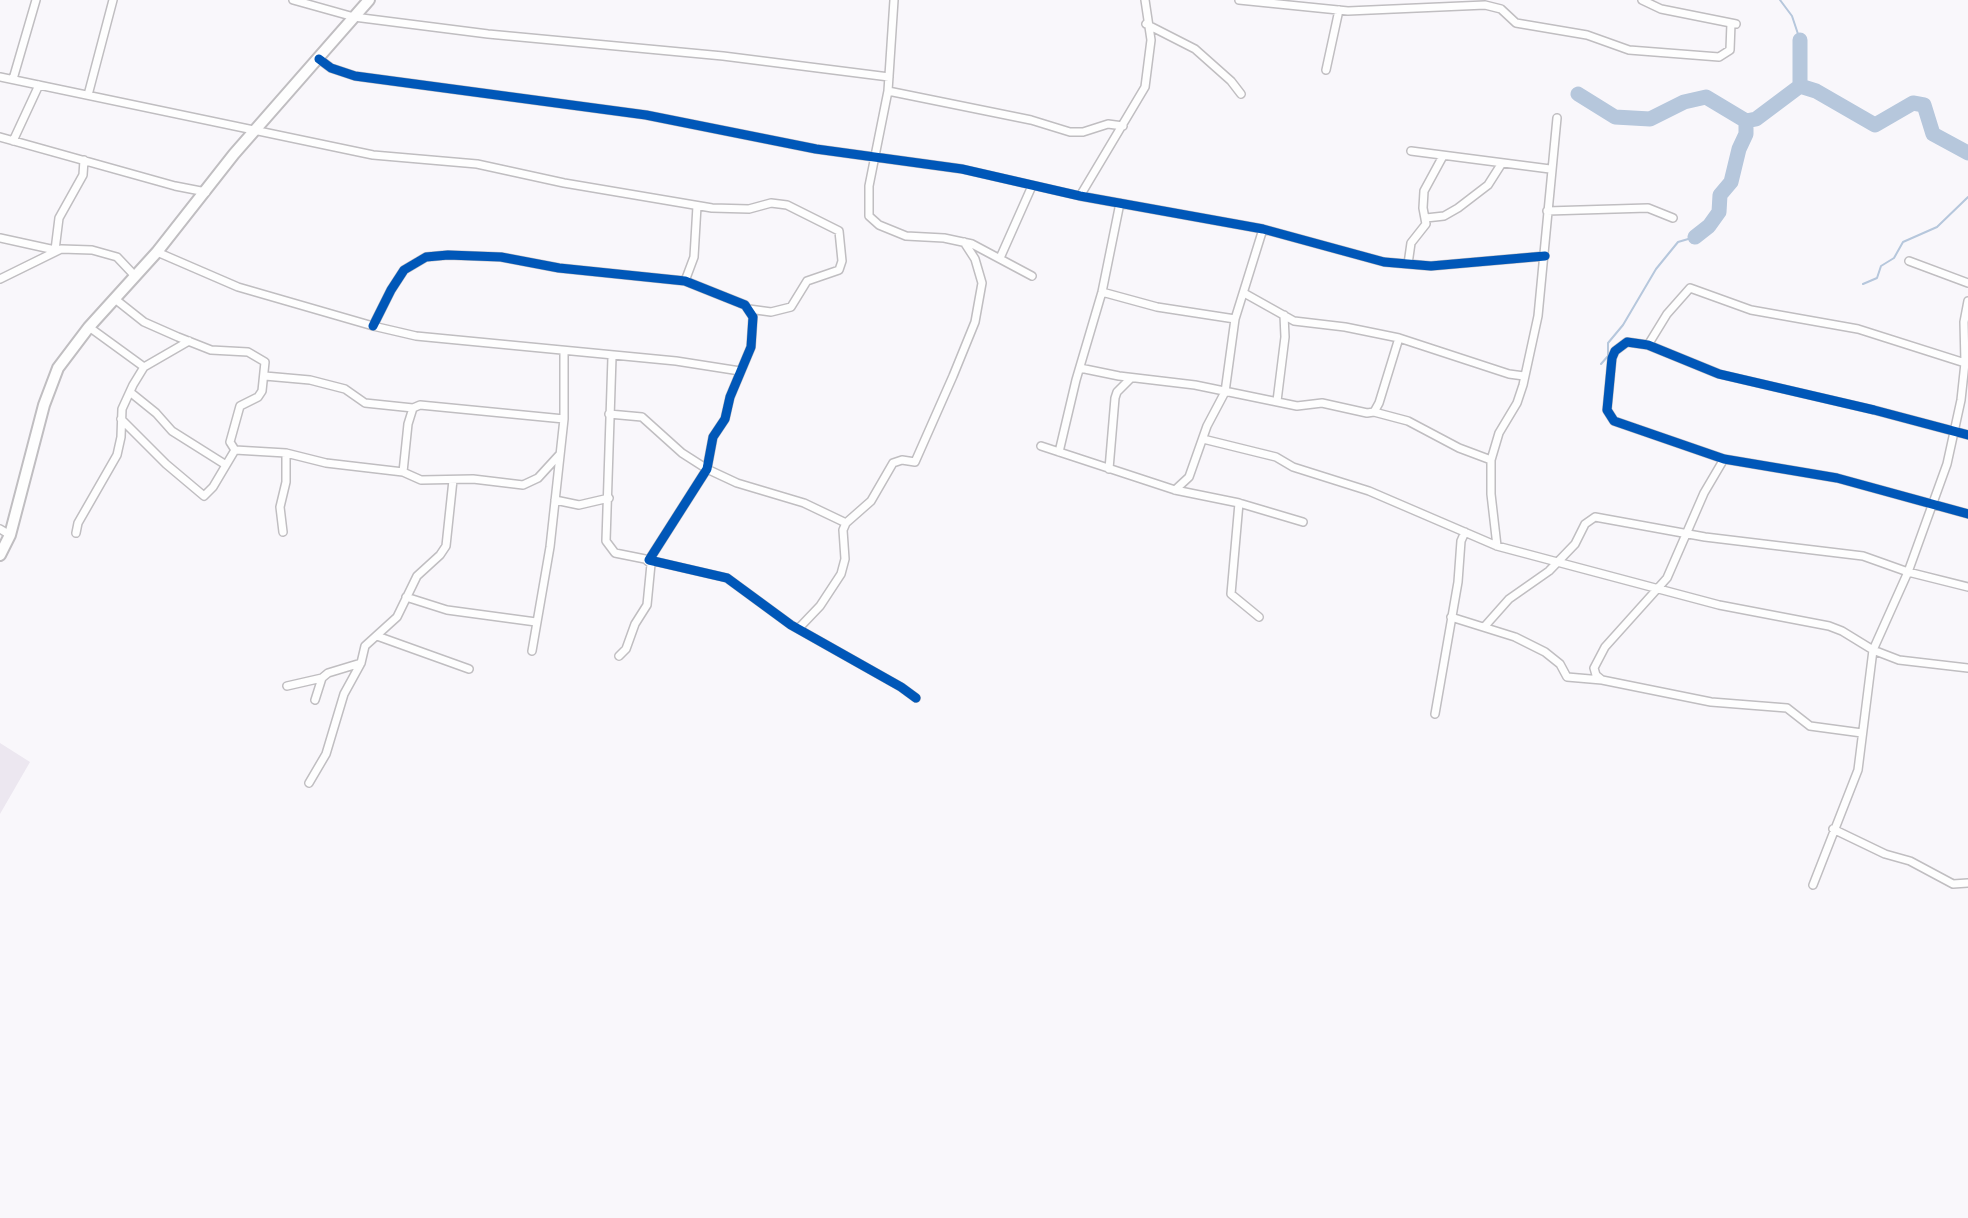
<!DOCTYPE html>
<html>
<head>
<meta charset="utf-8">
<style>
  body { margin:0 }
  canvas { display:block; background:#f9f7fb }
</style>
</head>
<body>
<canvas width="1968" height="1218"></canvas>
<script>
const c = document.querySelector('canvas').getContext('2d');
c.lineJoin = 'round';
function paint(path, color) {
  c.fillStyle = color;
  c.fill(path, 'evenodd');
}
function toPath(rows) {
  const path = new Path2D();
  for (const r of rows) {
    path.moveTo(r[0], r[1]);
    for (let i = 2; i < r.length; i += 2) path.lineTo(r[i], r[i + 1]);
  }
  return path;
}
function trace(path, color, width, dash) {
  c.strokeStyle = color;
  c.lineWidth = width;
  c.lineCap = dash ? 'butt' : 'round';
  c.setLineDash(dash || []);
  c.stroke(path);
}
const built = toPath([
  [0,743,30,762,0,814]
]);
const stream = toPath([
  [1780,0,1792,16,1800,40],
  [1863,284,1877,278,1881,266,1894,258,1903,242,1937,227,1968,197],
  [1601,364,1608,356,1608,343,1623,325,1656,269,1678,242,1695,237]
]);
const river = toPath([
  [1800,40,1800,86,1816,91,1875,125,1913,103,1924,105,1933,134,1968,153],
  [1578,94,1615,117,1650,119,1684,102,1706,97,1746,121],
  [1695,237,1709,226,1719,212,1720,195,1731,182,1739,149,1746,134,1746,121,1756,119,1800,86]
]);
const street = toPath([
  [293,0,354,17,488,34,723,56,889,77],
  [894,0,888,91,869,186,869,216,879,225,906,236,944,238,972,244,1032,276],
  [1239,0,1348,11,1485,5,1501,9,1516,23,1587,35,1629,50,1719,57,1730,50,1731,23],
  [1642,0,1661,9,1736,24],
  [1146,24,1195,49,1231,81,1241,94],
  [319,59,331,68,355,76,646,115,816,149,962,169,1080,196,1263,229,1384,262,1431,266,1545,256],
  [1326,70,1339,10],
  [0,77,373,155,477,164,564,183,712,208,749,209,771,203,787,205,839,231,842,261,839,270,807,281,791,307,771,312,749,309],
  [13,79,36,0],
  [888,91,1031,120,1070,132,1083,132,1108,124,1123,126],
  [88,95,113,0],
  [0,137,175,186,206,192],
  [13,141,39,85],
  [1411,151,1550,169],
  [1080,196,1145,87,1151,40,1145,0],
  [1547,211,1648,208,1673,218],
  [1426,218,1444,216,1458,208,1488,185,1502,163],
  [0,238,55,250,59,218,83,175,84,160],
  [157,252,238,287,373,326,416,336,676,361,740,371],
  [1000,258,1032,186],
  [1909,261,1968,283],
  [1408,264,1411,243,1426,224,1423,208,1424,191,1443,156],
  [0,279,61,249,92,250,117,257,135,276],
  [685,281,694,257,697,206],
  [1102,292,1157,307,1235,319],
  [1244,293,1294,321,1345,327,1399,338,1509,374,1524,376],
  [115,299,144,322,178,337,211,350,248,352,265,362,262,391,258,397,240,406,230,442,235,450,286,453,326,463,403,472,408,424,413,408,420,405,564,419],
  [373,326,391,290,404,270,426,257,448,255,501,257,559,268,685,281,745,305,753,317,751,347,730,397,725,419,713,437,707,469,649,560,727,578,791,625,901,687,916,698],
  [89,327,144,367],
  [1648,345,1667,314,1690,288,1751,310,1858,329,1968,364],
  [612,357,606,541,615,553,645,559,651,564,647,605,635,624,626,649,619,656],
  [1080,368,1119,376,1195,385,1297,406,1322,403,1367,413,1374,412,1379,403,1399,338],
  [265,376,310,380,345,389,365,403,413,408],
  [130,392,156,413,172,431,226,465],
  [1277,401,1285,337,1284,315],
  [1374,412,1408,421,1459,448,1491,460],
  [609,414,642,417,682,453,707,469,737,483,804,503,846,523],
  [121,419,166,464,204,496,213,487,235,450],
  [1968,435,1874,410,1719,374,1648,345,1627,342,1615,351,1612,358,1607,410,1614,421,1724,459,1837,478,1968,514],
  [1203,439,1276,457,1293,467,1369,491,1497,546,1719,605,1829,626,1842,631,1873,650,1899,660,1968,668],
  [1041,446,1175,490,1239,503,1303,522],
  [1059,452,1076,380,1102,292,1120,203],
  [1724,459,1704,493,1667,578,1605,647,1594,668,1596,675,1602,680,1711,702,1787,708,1810,726,1862,733],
  [1109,469,1115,398,1117,392,1131,378],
  [403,472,421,480,473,479,523,485,538,478,560,454],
  [1175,490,1189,477,1207,426,1225,392,1235,319,1263,229],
  [555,500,579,505,609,498],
  [1239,503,1231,594,1259,617],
  [0,529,10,535],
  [283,532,280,507,286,482,286,453],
  [76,533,78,523,117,455,121,437,122,409,133,385,144,367,189,341],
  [1497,546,1491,494,1491,460,1499,433,1517,403,1523,385,1538,316,1557,118],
  [406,597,447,610,536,622],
  [1451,617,1515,637,1545,652,1560,664,1567,677,1602,680],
  [1485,626,1509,599,1549,571,1575,544,1585,524,1595,517,1705,537,1863,556,1908,572,1968,587],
  [798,629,820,606,841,574,845,559,843,530,846,523,871,501,893,463,902,460,915,462,953,376,975,322,982,283,975,259,964,242],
  [377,636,469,669],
  [532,651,550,547,564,419,564,352],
  [287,686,322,678],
  [315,700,322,678,328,673,361,663],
  [1435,714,1458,582,1461,541,1465,532],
  [309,783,326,754,344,694,361,663,365,646,397,617,417,576,440,555,446,546,453,480],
  [1833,829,1885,854,1910,861,1953,884,1968,883],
  [1813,885,1858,770,1873,650,1908,572,1947,464,1961,400,1965,363,1964,322,1968,301]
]);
const secondary = toPath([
  [0,555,10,535,44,405,58,368,89,327,157,252,234,154,369,0]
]);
const cycleway = toPath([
  [319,59,331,68,355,76,646,115,816,149,962,169,1080,196,1263,229,1384,262,1431,266,1545,256],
  [373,326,391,290,404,270,426,257,448,255,501,257,559,268,685,281,745,305,753,317,751,347,730,397,725,419,713,437,707,469,649,560,727,578,791,625,901,687,916,698],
  [1968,435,1874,410,1719,374,1648,345,1627,342,1615,351,1612,358,1607,410,1614,421,1724,459,1837,478,1968,514]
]);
paint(built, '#ece7f0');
trace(stream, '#b6c7dc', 2);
trace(river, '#b6c7dc', 15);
trace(street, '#c0bec1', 10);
trace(secondary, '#c0bec1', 14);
trace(street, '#fefefe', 7);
trace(secondary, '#fefefe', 10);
trace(cycleway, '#0057b8', 9);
</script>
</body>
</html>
